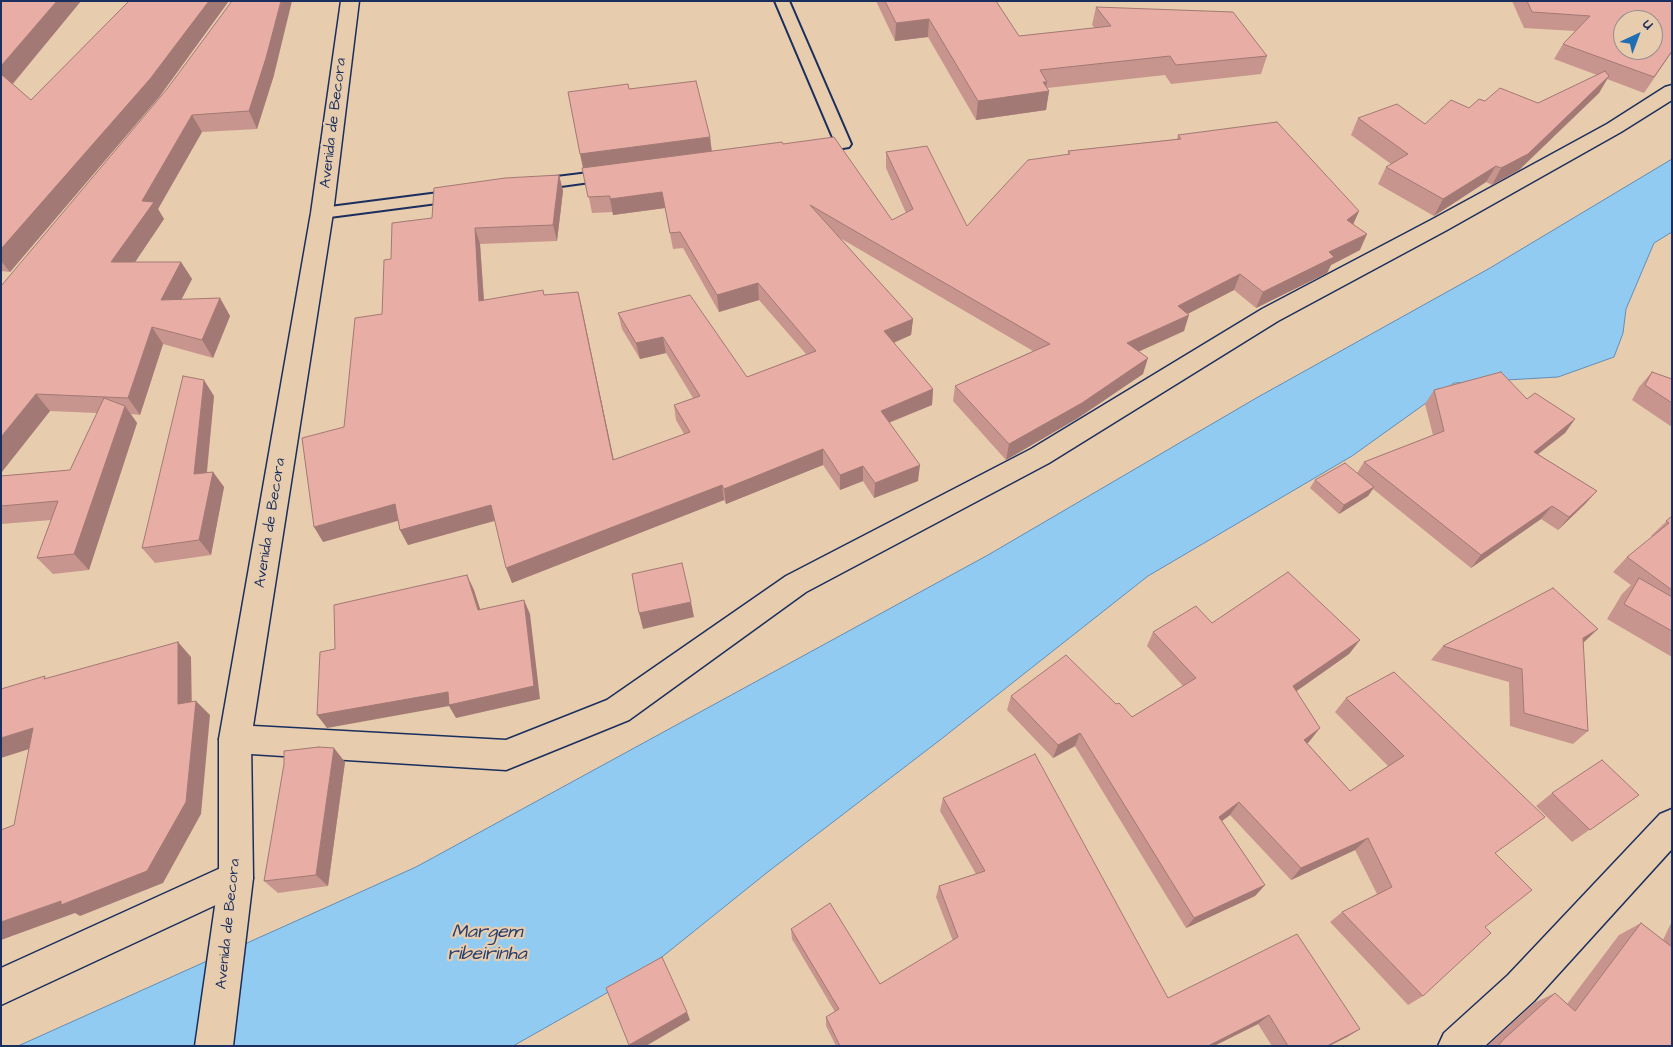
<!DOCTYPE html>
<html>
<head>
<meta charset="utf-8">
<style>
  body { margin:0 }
  #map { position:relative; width:1673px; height:1047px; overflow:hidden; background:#e7ccae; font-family:"Architects Daughter",sans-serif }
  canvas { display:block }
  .frame { position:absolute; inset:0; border:2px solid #1b2f5e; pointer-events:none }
  .north { position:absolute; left:1613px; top:10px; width:50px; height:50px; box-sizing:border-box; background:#e7ccae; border:1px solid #958d8e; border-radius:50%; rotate:43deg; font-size:14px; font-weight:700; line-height:20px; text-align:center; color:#1b2f5e }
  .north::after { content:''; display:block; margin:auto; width:18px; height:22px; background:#1f6fb2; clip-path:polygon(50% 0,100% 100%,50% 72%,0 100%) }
</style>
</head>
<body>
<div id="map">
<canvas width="1673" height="1047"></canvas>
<div class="frame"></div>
<div class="north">U</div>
</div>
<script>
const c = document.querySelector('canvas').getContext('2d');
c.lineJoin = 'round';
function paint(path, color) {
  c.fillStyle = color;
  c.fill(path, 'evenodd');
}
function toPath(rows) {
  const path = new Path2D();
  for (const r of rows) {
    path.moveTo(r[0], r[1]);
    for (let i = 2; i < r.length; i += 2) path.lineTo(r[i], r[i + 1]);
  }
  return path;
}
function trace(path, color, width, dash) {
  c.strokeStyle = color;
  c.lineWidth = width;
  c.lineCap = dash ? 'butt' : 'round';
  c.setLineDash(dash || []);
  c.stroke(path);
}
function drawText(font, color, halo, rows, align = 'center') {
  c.font = font + ' "Architects Daughter",sans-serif';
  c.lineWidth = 4.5;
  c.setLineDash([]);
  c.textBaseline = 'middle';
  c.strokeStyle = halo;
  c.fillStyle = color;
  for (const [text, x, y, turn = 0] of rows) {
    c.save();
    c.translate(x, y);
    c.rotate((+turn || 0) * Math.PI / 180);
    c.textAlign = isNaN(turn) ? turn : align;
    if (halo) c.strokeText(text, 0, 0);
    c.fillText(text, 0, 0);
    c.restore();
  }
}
const water = toPath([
  [1672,159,1672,232,1654,243,1626,309,1623,333,1614,357,1558,377,1454,383,1352,456,1148,576,940,740,769,871,642,973,513,1046,18,1046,416,867,988,555,1258,397,1490,268,1672,159]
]);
const service = toPath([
  [775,1,789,1,851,144,849,147,812,153,806,151,804,148,806,145,834,140,775,1],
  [613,170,619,172,621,175,619,178,532,190,526,189,524,185,526,181,532,180,613,170],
  [462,190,468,191,470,195,468,199,322,218,316,217,314,213,316,209,322,208,462,190]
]);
const minor = toPath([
  [1672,85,1672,100,1621,132,1447,230,1278,321,1049,463,806,592,629,720,506,770,235,753,224,749,219,739,224,729,235,725,506,740,607,700,786,576,1031,449,1262,309,1431,220,1607,124,1665,87,1672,85],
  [1672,809,1672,849,1534,1001,1485,1046,1438,1046,1444,1033,1508,975,1660,814,1672,809]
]);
const tertiary = toPath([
  [236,861,248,866,253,878,248,890,1,1005,1,968,236,861]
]);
const primary = toPath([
  [341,1,359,1,333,213,251,739,253,878,233,1046,195,1046,219,878,219,739,311,213,341,1]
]);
const wall = toPath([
  [1,1,81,1,13,84,31,100,160,96,10,272,1,271],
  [876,1,996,1,1019,36,1095,28,1092,25,1096,7,1267,56,1261,74,1171,84,1165,75,1047,88,1049,91,1046,110,976,120,928,37,895,41],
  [1512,1,1672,1,1672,52,1644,93,1607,79,1599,93,1519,170,1492,185,1486,182,1434,216,1378,184,1386,167,1391,164,1351,135,1358,118,1425,124,1469,108,1485,101,1538,103,1597,75,1554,59,1563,44,1575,31,1524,28],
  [274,75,257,129,202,132,158,209,164,219,135,262,181,262,192,279,181,300,220,298,230,316,213,358,163,344,140,415,131,414,137,423,89,570,53,574,37,558,51,520,1,524,1,476,70,470,97,413,50,411,1,473,167,89],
  [629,89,710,137,712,151,783,144,892,220,906,213,886,168,886,152,967,226,1068,155,1068,151,1177,139,1178,135,1359,211,1353,224,1360,250,1331,265,1327,273,1256,308,1234,290,1187,314,1184,331,1138,352,1143,374,1078,418,1006,460,953,401,955,386,1033,351,840,238,913,319,911,335,894,343,933,389,932,405,889,423,918,481,874,498,863,481,840,490,823,465,726,504,724,500,512,583,495,520,408,545,400,530,398,521,323,542,344,427,382,314,391,259,432,218,559,175,563,191,557,241,480,244,484,300,545,295,578,292,614,460,684,434,676,420,674,405,693,398,666,353,640,359,622,329,618,313,747,377,806,354,759,300,719,312,683,248,673,249,665,208,613,215,613,212,592,213,568,92],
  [1652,372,1672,379,1672,427,1632,400,1639,387],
  [1434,390,1527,399,1575,419,1565,433,1538,454,1597,491,1585,504,1558,530,1541,519,1471,568,1373,489,1368,496,1339,514,1310,488,1315,480,1357,473,1364,462,1433,435,1425,404],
  [214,396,207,473,213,472,224,487,211,555,155,563,142,548],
  [1672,516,1672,657,1607,619,1622,594,1631,585,1613,572,1627,557,1653,537,1651,536],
  [1212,623,1360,640,1349,654,1296,691,1309,742,1307,743,1350,791,1388,766,1335,712,1346,698,1394,672,1496,854,1485,927,1423,996,1408,1005,1330,922,1342,912,1377,894,1355,850,1291,880,1230,815,1222,821,1265,885,1255,896,1186,928,1075,746,1053,758,1007,710,1011,696,1116,704,1132,717,1183,686,1147,646,1153,632],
  [1583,644,1588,731,1573,744,1510,726,1509,682,1431,660,1443,646],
  [345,762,328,886,278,893,264,881],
  [1552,793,1639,795,1572,842,1536,806],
  [943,798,1168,998,1360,1029,1347,1037,1329,1046,1272,1046,1258,1024,1214,1046,836,1046,826,1026,826,1017,835,1012,792,939,791,929,880,984,953,941,936,897,939,886,976,874,940,811],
  [1672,921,1672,1046,1487,1046,1534,1003,1555,993,1567,1004,1619,935,1641,923,1663,940]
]);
const shadedWall = toPath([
  [57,1,81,1,9,88,1,76,1,66],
  [209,1,229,1,160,96,10,272,1,261,1,249],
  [281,1,292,1,274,75,257,129,249,111],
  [929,19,928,37,895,41,896,23],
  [1609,76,1599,93,1519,170,1492,185,1501,168],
  [1043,82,1047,82,1045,92,1049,91,1046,110,976,120,978,101],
  [192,115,202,132,158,209,164,219,123,280,111,262,142,201],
  [710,137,712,155,584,172,580,154],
  [1496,166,1486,182,1434,216,1443,199],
  [559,175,563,191,557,241,553,225],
  [662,192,665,208,613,215,610,199],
  [1359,211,1352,227,1347,220],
  [475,228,480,244,485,317,479,301],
  [1367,234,1360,250,1331,265,1327,273,1256,308,1263,292,1329,252],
  [181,262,192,279,172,318,161,300],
  [1240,274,1234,290,1172,322,1178,306],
  [758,283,759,300,719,312,717,295],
  [578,292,582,308,617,476,613,460],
  [220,298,230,316,213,358,202,340],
  [1189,315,1184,331,1122,359,1127,343],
  [913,319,911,335,883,347,884,331],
  [152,327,163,344,140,415,128,398],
  [663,337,666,353,640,359,636,343],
  [1148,358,1143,374,1078,418,1006,460,1009,444],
  [204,380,214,396,205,489,194,474],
  [933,389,932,405,880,426,881,411],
  [36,394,50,411,1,473,1,437],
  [125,406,137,423,89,570,74,554],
  [1575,419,1565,433,1524,465,1534,452],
  [823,449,823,465,726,504,724,489],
  [920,465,918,481,874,498,875,483],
  [863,466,863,481,840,490,840,475],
  [213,472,224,487,211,555,199,540],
  [722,485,724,500,512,583,506,568],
  [1374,487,1368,496,1339,514,1344,505],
  [1597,491,1585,504,1558,530,1569,517],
  [395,504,403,519,323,542,314,527],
  [491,505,498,520,408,545,400,530],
  [1552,506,1541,519,1471,568,1481,555],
  [467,575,474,590,485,624,478,610],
  [524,600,530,614,540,699,456,718,449,706,327,728,317,715],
  [691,602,694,617,643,629,639,613],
  [1598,629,1583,643,1568,652,1583,638],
  [1360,640,1349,654,1284,700,1293,686],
  [178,642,191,657,192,718,178,704],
  [196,701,210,715,201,814,163,883,80,916,75,913,1,940,1,922,61,901],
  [33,728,51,742,1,758,1,738],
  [1320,728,1309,742,1294,753,1304,740],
  [1080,733,1075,746,1053,758,1058,745],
  [334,748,345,762,328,886,316,875],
  [1239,802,1230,815,1211,829,1219,817],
  [1368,838,1355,850,1291,880,1301,868],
  [1265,885,1255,896,1186,928,1194,918],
  [687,1012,690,1020,646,1046,629,1046,629,1045],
  [1269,1015,1258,1024,1214,1046,1208,1046],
  [1360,1029,1347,1037,1329,1046,1327,1046]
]);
const building = toPath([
  [1,1,57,1,1,66,1,1],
  [129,1,209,1,150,79,1,249,1,74,31,100,129,1],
  [232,1,281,1,266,58,249,111,192,115,142,201,154,202,111,262,181,262,161,300,220,298,202,340,152,327,128,398,36,394,1,437,1,286,167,89,232,1],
  [885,1,996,1,1019,36,1111,26,1096,7,1233,12,1267,56,1176,65,1170,56,1040,70,1047,82,1043,82,1049,91,978,101,929,19,896,23,885,1],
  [1527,1,1672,1,1672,51,1654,77,1563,44,1590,16,1532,12,1527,1],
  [1623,20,1653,20,1653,50,1623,50,1623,20],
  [1605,71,1609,76,1528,154,1501,168,1496,166,1443,199,1386,167,1408,154,1358,118,1397,104,1425,124,1451,100,1469,108,1479,99,1485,101,1500,88,1538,103,1605,71],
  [696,81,710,137,580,154,568,92,628,84,629,89,696,81],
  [1277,122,1359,211,1347,220,1367,234,1329,252,1334,257,1263,292,1240,274,1178,306,1189,315,1127,343,1148,358,1082,403,1009,444,955,386,1050,344,810,205,913,319,884,331,933,389,881,411,920,465,875,483,863,466,840,475,823,449,724,489,722,485,506,568,491,505,400,530,395,504,314,527,302,438,344,427,355,318,382,314,384,260,391,259,392,223,432,218,434,188,505,178,559,175,553,225,475,228,479,301,543,290,544,295,578,292,613,460,690,432,674,405,700,396,663,337,636,343,618,313,690,295,747,377,816,351,758,283,717,295,680,232,670,233,662,192,610,199,610,196,588,197,582,168,782,142,783,144,834,137,892,220,913,209,886,152,927,146,967,226,1028,160,1070,154,1068,151,1181,139,1178,135,1277,122],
  [1501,372,1527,399,1535,393,1575,419,1534,452,1597,491,1569,517,1552,506,1481,555,1364,462,1444,431,1434,390,1501,372],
  [1652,372,1672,379,1672,403,1645,385,1652,372],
  [183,376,204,380,194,474,213,472,199,540,142,548,183,376],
  [104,398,125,406,74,554,37,558,58,501,1,506,1,476,70,470,104,398],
  [1345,463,1374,487,1344,505,1315,480,1345,463],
  [1672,516,1672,590,1627,557,1669,523,1666,521,1672,516],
  [682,563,691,602,639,613,632,574,682,563],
  [1288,572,1360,640,1293,686,1320,728,1304,740,1350,791,1404,756,1346,698,1394,672,1545,817,1495,853,1532,890,1485,927,1491,933,1423,996,1342,912,1392,887,1368,838,1301,868,1239,802,1219,817,1265,885,1194,918,1080,733,1058,745,1011,696,1066,655,1116,704,1119,703,1132,717,1196,678,1153,632,1196,606,1212,623,1288,572],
  [467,575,478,610,524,600,534,686,449,705,448,692,317,715,320,652,335,649,334,605,467,575],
  [1639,578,1672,597,1672,631,1624,604,1639,578],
  [1553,588,1598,629,1583,638,1588,731,1524,713,1522,669,1443,646,1553,588],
  [178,642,178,704,196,701,186,802,147,871,61,905,61,901,1,922,1,830,14,825,33,728,1,738,1,689,45,676,44,679,178,642],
  [319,747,334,748,316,875,264,881,284,764,284,751,319,747],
  [1035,754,1168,998,1297,934,1360,1029,1327,1046,1288,1046,1269,1015,1208,1046,840,1046,826,1017,839,1009,791,929,830,903,880,984,958,937,939,886,985,871,943,798,1035,754],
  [1602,760,1639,795,1590,830,1552,793,1602,760],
  [1641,923,1672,947,1672,1046,1498,1046,1504,1039,1555,993,1575,1011,1641,923],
  [662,957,687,1012,629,1045,606,988,662,957]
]);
const streetNames = [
  ["Avenida de Becora",334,123,-83],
  ["Avenida de Becora",271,523,-81],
  ["Avenida de Becora",229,924,-84]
];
const nearWaternames = [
  ["Margem",487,933],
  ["ribeirinha",487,955]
];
paint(water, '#92cbf1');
trace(water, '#628db6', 1);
trace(service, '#1b2f5e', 4);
trace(minor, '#1b2f5e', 3);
trace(tertiary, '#1b2f5e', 3);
trace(primary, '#1b2f5e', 3);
paint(service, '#e7ccae');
paint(minor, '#e7ccae');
paint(tertiary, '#e7ccae');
paint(primary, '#e7ccae');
paint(wall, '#c8958e');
paint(shadedWall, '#a27974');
paint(building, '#e8ada5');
trace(building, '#a27974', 1);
drawText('15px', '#1b2f5e', '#e7ccae', streetNames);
drawText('italic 19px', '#273f6d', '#e7ccae', nearWaternames);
</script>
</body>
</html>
